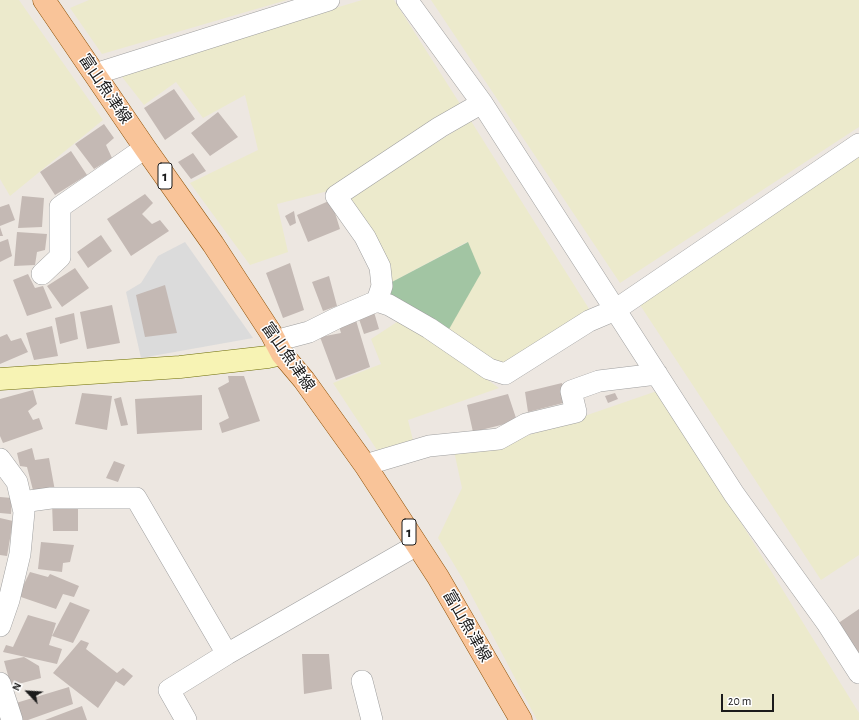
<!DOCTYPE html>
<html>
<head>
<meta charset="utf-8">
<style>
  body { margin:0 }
  #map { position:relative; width:859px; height:720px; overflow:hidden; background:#ede7e1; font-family:"Alegreya Sans",sans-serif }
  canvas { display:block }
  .north { position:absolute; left:8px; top:672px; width:40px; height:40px; -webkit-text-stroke:3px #fff; paint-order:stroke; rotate:295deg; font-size:11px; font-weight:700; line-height:16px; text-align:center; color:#1b1b1b }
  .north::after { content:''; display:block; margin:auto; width:14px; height:18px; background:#1b1b1b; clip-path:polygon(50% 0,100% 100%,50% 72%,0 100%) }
  .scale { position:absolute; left:721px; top:694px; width:53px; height:18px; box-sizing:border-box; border:2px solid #1b1b1b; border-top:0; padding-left:5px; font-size:12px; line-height:14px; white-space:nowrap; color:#1b1b1b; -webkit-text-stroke:3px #fff; paint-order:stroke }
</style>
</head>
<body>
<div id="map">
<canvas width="859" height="720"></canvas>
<div class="north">N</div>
<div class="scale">20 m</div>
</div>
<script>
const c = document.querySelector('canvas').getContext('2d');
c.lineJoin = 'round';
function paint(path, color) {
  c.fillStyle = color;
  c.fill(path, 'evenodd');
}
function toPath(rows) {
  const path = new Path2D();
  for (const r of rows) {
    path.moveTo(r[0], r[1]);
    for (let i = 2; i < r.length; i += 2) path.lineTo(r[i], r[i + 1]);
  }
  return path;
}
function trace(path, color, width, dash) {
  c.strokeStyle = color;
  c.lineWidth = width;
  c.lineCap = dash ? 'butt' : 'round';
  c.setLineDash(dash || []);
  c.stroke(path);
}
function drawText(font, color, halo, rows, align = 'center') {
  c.font = font + ' "Alegreya Sans","Noto Sans JP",sans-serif';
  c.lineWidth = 3;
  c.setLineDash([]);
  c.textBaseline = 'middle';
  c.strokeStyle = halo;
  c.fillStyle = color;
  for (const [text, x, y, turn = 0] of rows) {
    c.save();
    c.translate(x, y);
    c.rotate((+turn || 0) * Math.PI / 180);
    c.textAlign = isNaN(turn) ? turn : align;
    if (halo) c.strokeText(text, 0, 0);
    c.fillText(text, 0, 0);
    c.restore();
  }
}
const farmland = toPath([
  [0,0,19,0,103,120,10,196,0,179],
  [89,0,287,0,102,54,70,8],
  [362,0,394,0,462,107,332,190,277,204,288,252,250,265,190,183,258,150,245,95,203,118,176,82,144,105,119,73],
  [431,0,859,0,859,127,620,283],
  [471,121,591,312,503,367,448,331,467,242,390,283,344,200],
  [859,155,859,555,821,580,640,305],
  [400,320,421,332,499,388,408,420,413,440,377,450,333,383,381,364,371,339],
  [657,391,727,500,859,713,859,720,537,720,464,581,438,538,462,488,454,451,509,442]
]);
const cemetery = toPath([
  [468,242,481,273,448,331,385,294,390,283]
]);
const parking = toPath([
  [185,242,253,338,141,358,126,292,141,283,158,256]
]);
const building = toPath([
  [174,89,195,119,165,140,144,108],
  [218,112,238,137,210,156,191,133],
  [104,124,114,138,106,145,112,158,94,169,75,144],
  [71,151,87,175,55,195,40,172],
  [193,153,206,171,191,179,178,162],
  [145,194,153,203,142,214,152,224,160,220,169,231,131,256,107,219],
  [22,196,44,198,42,227,18,228],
  [331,200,340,229,308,242,297,215],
  [9,204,15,220,0,226,0,207],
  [294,211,296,223,290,226,285,216],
  [0,227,3,236,0,236],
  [17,232,47,234,45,250,37,252,35,265,14,266],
  [101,235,112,251,88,268,77,252],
  [8,239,12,256,0,262,0,242],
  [290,263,304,310,283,318,266,273],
  [75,268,89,288,62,307,47,286],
  [28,274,35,288,43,286,52,308,27,316,13,280],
  [329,276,337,306,323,311,312,282],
  [165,285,177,333,145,337,136,295],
  [112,305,120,343,87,349,80,312],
  [374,312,379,329,364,334,359,319],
  [74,313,78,339,60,344,55,318],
  [355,317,370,367,336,380,320,337,341,333,338,323],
  [52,326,58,356,34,360,26,333],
  [7,334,11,341,21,338,28,352,0,364,0,337],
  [228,376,244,376,260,421,222,433,219,423,229,418,218,388,229,382],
  [562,383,567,402,528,412,525,392],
  [33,390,37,404,28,411,33,420,39,418,43,429,3,443,0,436,0,399],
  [82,393,112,396,107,430,75,424],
  [615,393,618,399,608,403,605,396],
  [508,394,517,421,473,432,467,405],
  [202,395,202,430,137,434,135,399],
  [121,397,128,425,121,426,114,399],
  [32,448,35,460,49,458,55,491,34,494,27,467,20,466,17,453],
  [114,461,125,465,118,482,106,478],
  [0,497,12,498,11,514,0,513],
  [78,502,78,531,53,531,52,503],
  [0,518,13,521,7,556,0,555],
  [41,542,74,545,70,562,63,563,62,572,38,569],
  [30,572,48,577,50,574,79,586,74,597,63,594,56,609,18,596],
  [70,602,90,610,73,643,52,636],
  [859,609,859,658,837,624],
  [28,615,56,623,49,645,62,649,57,664,3,652,6,645,13,647],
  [81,640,89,643,86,649,117,673,123,668,133,676,124,686,116,681,98,708,53,673],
  [302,654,329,654,332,689,304,694],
  [24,657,39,666,41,678,11,686,4,661],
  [69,687,73,704,28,720,23,720,16,703],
  [82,706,87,720,45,720]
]);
const street = toPath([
  [407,0,482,103,734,494,827,623,859,673],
  [95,74,329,0],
  [42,274,60,257,60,207,145,148],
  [377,301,382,286,380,267,365,237,336,196,440,127,482,103],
  [275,341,309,332,337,318,377,301,389,305,429,328,489,369,505,374,589,321,615,310,859,144],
  [0,459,17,482,24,512,20,554,9,600,0,626],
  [365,465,429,446,499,439,526,424,576,412,571,391,599,381,657,374],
  [22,502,51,498,136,498,227,654,169,690,186,720],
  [227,654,417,545],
  [362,681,372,720],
  [0,683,12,720]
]);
const secondary = toPath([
  [0,379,180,367,268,357,282,354]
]);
const primary = toPath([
  [44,0,145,148,213,244,271,333,282,354,304,380,365,465,438,577,521,720]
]);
const shields = [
  [165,176,14],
  [409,532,14]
];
const shieldNames = [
  ["1",165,176],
  ["1",409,532]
];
const streetNames = [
  ["富山魚津線",105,89,56],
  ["富山魚津線",288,357,55],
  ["富山魚津線",467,626,60]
];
paint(farmland, '#eceacc');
paint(cemetery, '#a2c5a3');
paint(parking, '#dbdbdb');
paint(building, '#c4b9b4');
trace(street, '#9f9f9f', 22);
trace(secondary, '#6d6c07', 23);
trace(primary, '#8f5004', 23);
trace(street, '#fff', 21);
trace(secondary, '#f7f3b4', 22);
trace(primary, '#f9c499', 22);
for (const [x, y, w] of shields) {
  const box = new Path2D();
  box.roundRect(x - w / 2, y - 13, w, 26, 3);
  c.fillStyle = '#fff';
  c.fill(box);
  trace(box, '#1b1b1b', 1);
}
drawText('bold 15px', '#1b1b1b', null, shieldNames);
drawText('16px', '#1b1b1b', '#fff', streetNames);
</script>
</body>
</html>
